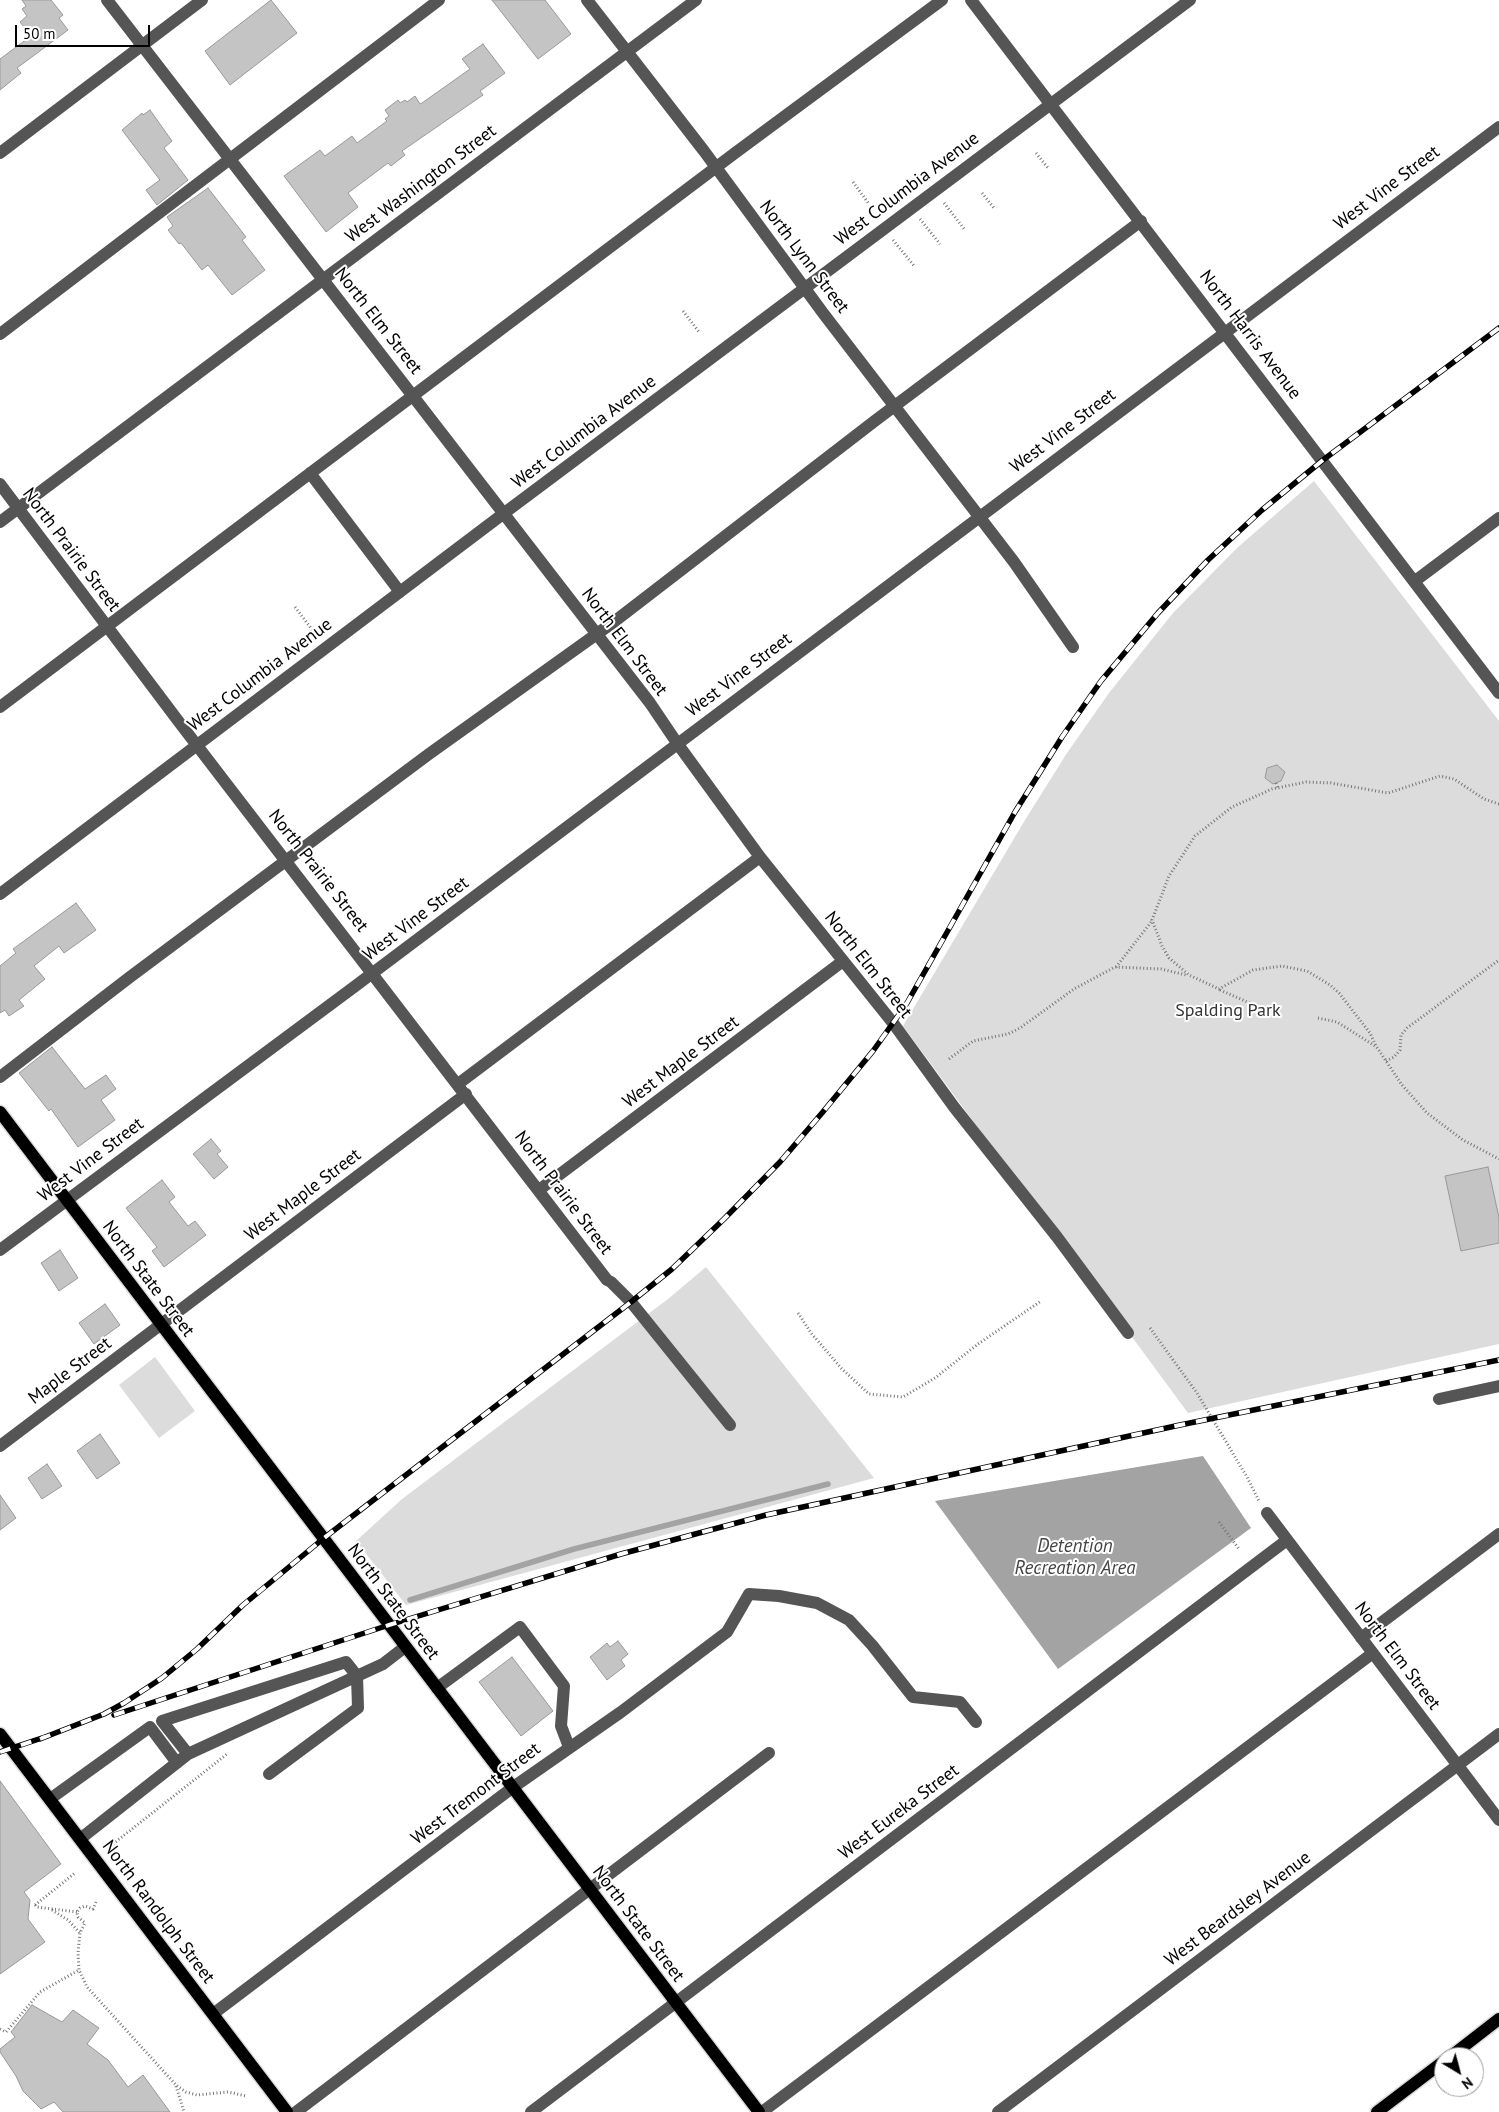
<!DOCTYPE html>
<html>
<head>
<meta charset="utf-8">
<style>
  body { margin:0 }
  #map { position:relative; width:1499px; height:2112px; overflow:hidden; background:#fff; font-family:"PT Sans",sans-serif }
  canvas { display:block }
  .north { position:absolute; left:1434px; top:2047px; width:50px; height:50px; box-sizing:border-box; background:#fff; border:1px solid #999; border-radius:50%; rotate:143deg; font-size:14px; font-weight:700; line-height:20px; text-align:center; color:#000 }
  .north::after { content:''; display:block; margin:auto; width:18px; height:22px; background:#000; clip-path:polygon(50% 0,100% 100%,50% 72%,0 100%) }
  .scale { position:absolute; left:15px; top:25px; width:135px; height:22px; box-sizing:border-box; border:2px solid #000; border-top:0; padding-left:6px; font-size:15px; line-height:18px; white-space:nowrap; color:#000; -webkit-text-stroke:4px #fff; paint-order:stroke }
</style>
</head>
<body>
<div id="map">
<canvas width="1499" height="2112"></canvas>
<div class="north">N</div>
<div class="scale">50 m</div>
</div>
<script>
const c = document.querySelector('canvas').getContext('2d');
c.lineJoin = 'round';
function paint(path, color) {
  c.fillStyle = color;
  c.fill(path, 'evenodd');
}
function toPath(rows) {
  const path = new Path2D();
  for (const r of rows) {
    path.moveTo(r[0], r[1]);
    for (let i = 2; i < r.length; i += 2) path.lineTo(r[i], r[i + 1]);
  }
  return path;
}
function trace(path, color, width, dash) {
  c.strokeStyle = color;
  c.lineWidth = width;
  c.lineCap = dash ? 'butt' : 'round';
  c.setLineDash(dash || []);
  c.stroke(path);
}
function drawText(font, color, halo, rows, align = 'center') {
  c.font = font + ' "PT Sans",sans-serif';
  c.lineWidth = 4;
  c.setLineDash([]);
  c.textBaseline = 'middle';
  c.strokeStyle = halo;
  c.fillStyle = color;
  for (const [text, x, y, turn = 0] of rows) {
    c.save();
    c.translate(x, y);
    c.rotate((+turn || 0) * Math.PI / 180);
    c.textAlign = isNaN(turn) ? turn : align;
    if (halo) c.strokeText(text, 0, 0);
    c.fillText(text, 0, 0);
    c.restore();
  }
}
const green = toPath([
  [1314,481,1499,721,1499,1344,1188,1413,903,1026,1025,820,1067,753,1109,693,1173,613,1237,548],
  [706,1267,874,1478,406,1605,356,1541,402,1499,668,1299],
  [155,1357,195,1411,159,1438,119,1385]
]);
const water = toPath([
  [1203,1456,1251,1528,1058,1669,935,1501]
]);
const stream = toPath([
  [410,1600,574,1549,828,1484]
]);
const building = toPath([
  [22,0,51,0,63,15,59,18,68,30,17,68,21,73,0,90,0,59,31,36,20,22,27,16,22,9,26,6,22,0],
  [271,0,297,33,230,85,205,51,271,0],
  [492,0,545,0,571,34,538,59,492,0],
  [483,44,505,73,480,91,483,95,402,151,405,155,391,166,388,163,348,193,358,207,326,232,284,176,320,150,325,156,352,136,357,143,387,121,385,119,389,116,385,110,398,100,400,103,405,100,407,102,415,96,420,104,422,103,470,69,462,59,483,44],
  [150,110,172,141,164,148,188,180,157,205,146,190,160,180,122,130,142,113,143,115,150,110],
  [208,188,246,237,242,240,265,270,232,295,208,265,202,270,181,243,179,244,168,230,173,226,167,217,208,188],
  [1277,765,1285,772,1281,781,1273,784,1265,778,1267,768,1277,765],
  [76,903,96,930,64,953,59,946,34,966,45,979,19,1000,24,1006,9,1016,5,1010,0,1013,0,966,16,953,13,949,76,903],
  [52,1047,85,1089,106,1075,116,1089,101,1100,115,1120,78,1147,51,1109,49,1111,19,1073,52,1047],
  [211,1139,221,1151,217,1154,228,1167,214,1179,193,1154,211,1139],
  [1488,1167,1499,1218,1499,1243,1461,1251,1445,1176,1488,1167],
  [162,1180,175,1197,169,1202,188,1226,195,1221,206,1235,164,1267,152,1251,157,1247,126,1208,162,1180],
  [60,1250,78,1278,59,1291,41,1263,60,1250],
  [105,1304,120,1325,94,1344,79,1323,105,1304],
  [100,1434,120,1463,97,1479,77,1451,100,1434],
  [47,1464,62,1486,42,1499,28,1478,47,1464],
  [0,1495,16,1518,0,1530,0,1495],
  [618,1641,628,1654,621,1660,625,1666,607,1680,590,1657,607,1643,610,1647,618,1641],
  [512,1657,553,1711,521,1736,479,1682,512,1657],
  [0,1781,61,1864,24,1892,30,1900,28,1919,45,1942,0,1974,0,1781],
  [32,2005,62,2022,73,2010,99,2028,87,2044,108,2060,128,2087,143,2075,170,2112,63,2112,54,2102,41,2109,23,2091,16,2076,0,2052,0,2049,15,2037,11,2032,32,2005]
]);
const path = toPath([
  [1036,153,1048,168],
  [853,182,869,204],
  [982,193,994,208],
  [944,203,965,230],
  [920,219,940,244],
  [893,240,915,267],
  [683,311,699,332],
  [295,607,317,636],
  [1276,783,1278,788],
  [1499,804,1484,799,1454,779,1440,776,1388,793,1331,783,1306,782,1272,789,1232,807,1195,836,1169,876,1152,920,1162,946,1169,958,1189,975,1219,989,1253,970,1282,966,1307,971,1330,985,1339,993,1370,1033,1376,1046,1402,1085,1427,1113,1463,1140,1499,1159],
  [1116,967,1152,921],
  [1220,990,1254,1005,1259,1012],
  [1318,1018,1337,1022,1375,1046],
  [949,1059,973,1041,1008,1034,1020,1028,1074,989,1115,967,1161,969,1186,975],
  [1386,1061,1394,1057,1400,1050,1401,1035,1407,1028,1499,960],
  [798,1313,811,1333,842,1369,869,1394,903,1397,935,1378,978,1344,1041,1301],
  [1150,1328,1197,1393,1247,1477,1259,1501],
  [1219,1522,1239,1549],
  [113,1844,227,1754],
  [96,1902,93,1909,85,1906,80,1908,77,1912,78,1917,85,1923,80,1933,78,1953,79,1970,87,1987,176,2085,186,2092,197,2095,228,2092,246,2096],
  [35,1905,75,1873],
  [35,1905,37,1907,77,1912],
  [52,1910,68,1920,80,1933],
  [0,2029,6,2032,40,1992,79,1970],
  [176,2086,184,2112]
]);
const minor = toPath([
  [107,0,650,703,677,743,760,857,893,1023,954,1107,1057,1237,1128,1333],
  [587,0,704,151,823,313,1014,562,1073,647],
  [971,0,1499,693],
  [0,153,202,0],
  [0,334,439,0],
  [310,473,400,592],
  [0,484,179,722,607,1280,611,1282,631,1302,730,1425],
  [0,522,696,0],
  [1415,581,1499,518],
  [0,707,735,153,942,0],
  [0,894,503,514,1190,0],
  [0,1077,130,977,429,754,615,621,876,420,1141,221],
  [458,1084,760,857],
  [539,1190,843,961],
  [0,1250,354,987,1499,127],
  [1439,1399,1499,1386],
  [0,1446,466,1094],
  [1267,1513,1499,1820],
  [1361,1638,1499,1534],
  [437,1688,520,1627,564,1686,561,1726,569,1747],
  [188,1754,162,1721,346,1662,357,1676,358,1708,269,1774],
  [50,1799,150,1727,177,1763],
  [80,1839,188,1754,383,1664,405,1647],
  [213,2014,512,1788,621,1712,727,1632,749,1594,779,1596,817,1603,849,1620,872,1645,913,1697,960,1702,976,1722],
  [296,2112,769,1753],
  [531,2112,1287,1540],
  [762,2112,1373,1653],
  [998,2112,1499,1734]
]);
const major = toPath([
  [0,1112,759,2112],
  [0,1734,287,2112],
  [1450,2057,1499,2019],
  [1377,2112,1444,2061]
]);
const rail = toPath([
  [114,1715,389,1625,621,1554,766,1515,1180,1425,1499,1360],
  [40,1739,104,1714,124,1703,162,1678,197,1649,243,1605,324,1538,631,1302,672,1269,724,1219,780,1162,822,1113,873,1051,893,1023,907,1003,1015,812,1062,737,1101,681,1158,613,1208,560,1262,510,1323,460,1499,328],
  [0,1752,45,1737]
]);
const streetNames = [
  ["West Washington Street",421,184,-37],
  ["West Vine Street",1387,188,-37],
  ["West Columbia Avenue",907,189,-37],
  ["North Lynn Street",804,257,53],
  ["North Elm Street",378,321,52],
  ["North Harris Avenue",1250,335,53],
  ["West Vine Street",1063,431,-37],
  ["West Columbia Avenue",584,432,-37],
  ["North Prairie Street",71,550,53],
  ["North Elm Street",624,642,53],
  ["West Columbia Avenue",260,675,-37],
  ["West Vine Street",739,675,-37],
  ["North Prairie Street",318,871,52],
  ["West Vine Street",416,919,-37],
  ["North Elm Street",868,965,52],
  ["West Maple Street",681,1062,-37],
  ["West Vine Street",91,1160,-37],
  ["North Prairie Street",563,1193,53],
  ["West Maple Street",303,1195,-37],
  ["North State Street",148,1279,53],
  ["Maple Street",70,1371,-37],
  ["North State Street",393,1602,53],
  ["North Elm Street",1397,1656,53],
  ["West Tremont Street",476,1794,-37],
  ["West Eureka Street",899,1812,-37],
  ["West Beardsley Avenue",1238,1909,-37],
  ["North Randolph Street",158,1912,53],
  ["North State Street",638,1924,53]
];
const parkNames = [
  ["Spalding Park",1228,1011]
];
const waterNames = [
  ["Detention",1075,1547],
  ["Recreation Area",1075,1569]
];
paint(green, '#dcdcdc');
paint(water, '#a3a3a3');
trace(stream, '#a3a3a3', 5.5);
paint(building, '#c4c4c4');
trace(building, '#999', 1);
trace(major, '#dbdbdb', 15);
trace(path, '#777', 3, [1, 2.5]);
trace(minor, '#555', 12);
trace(major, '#000', 12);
trace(rail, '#000', 5.5);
trace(rail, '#fff', 4, [11]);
drawText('18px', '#000', '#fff', streetNames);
drawText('18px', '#333', '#fff', parkNames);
drawText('italic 19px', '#444', '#fff', waterNames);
</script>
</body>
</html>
